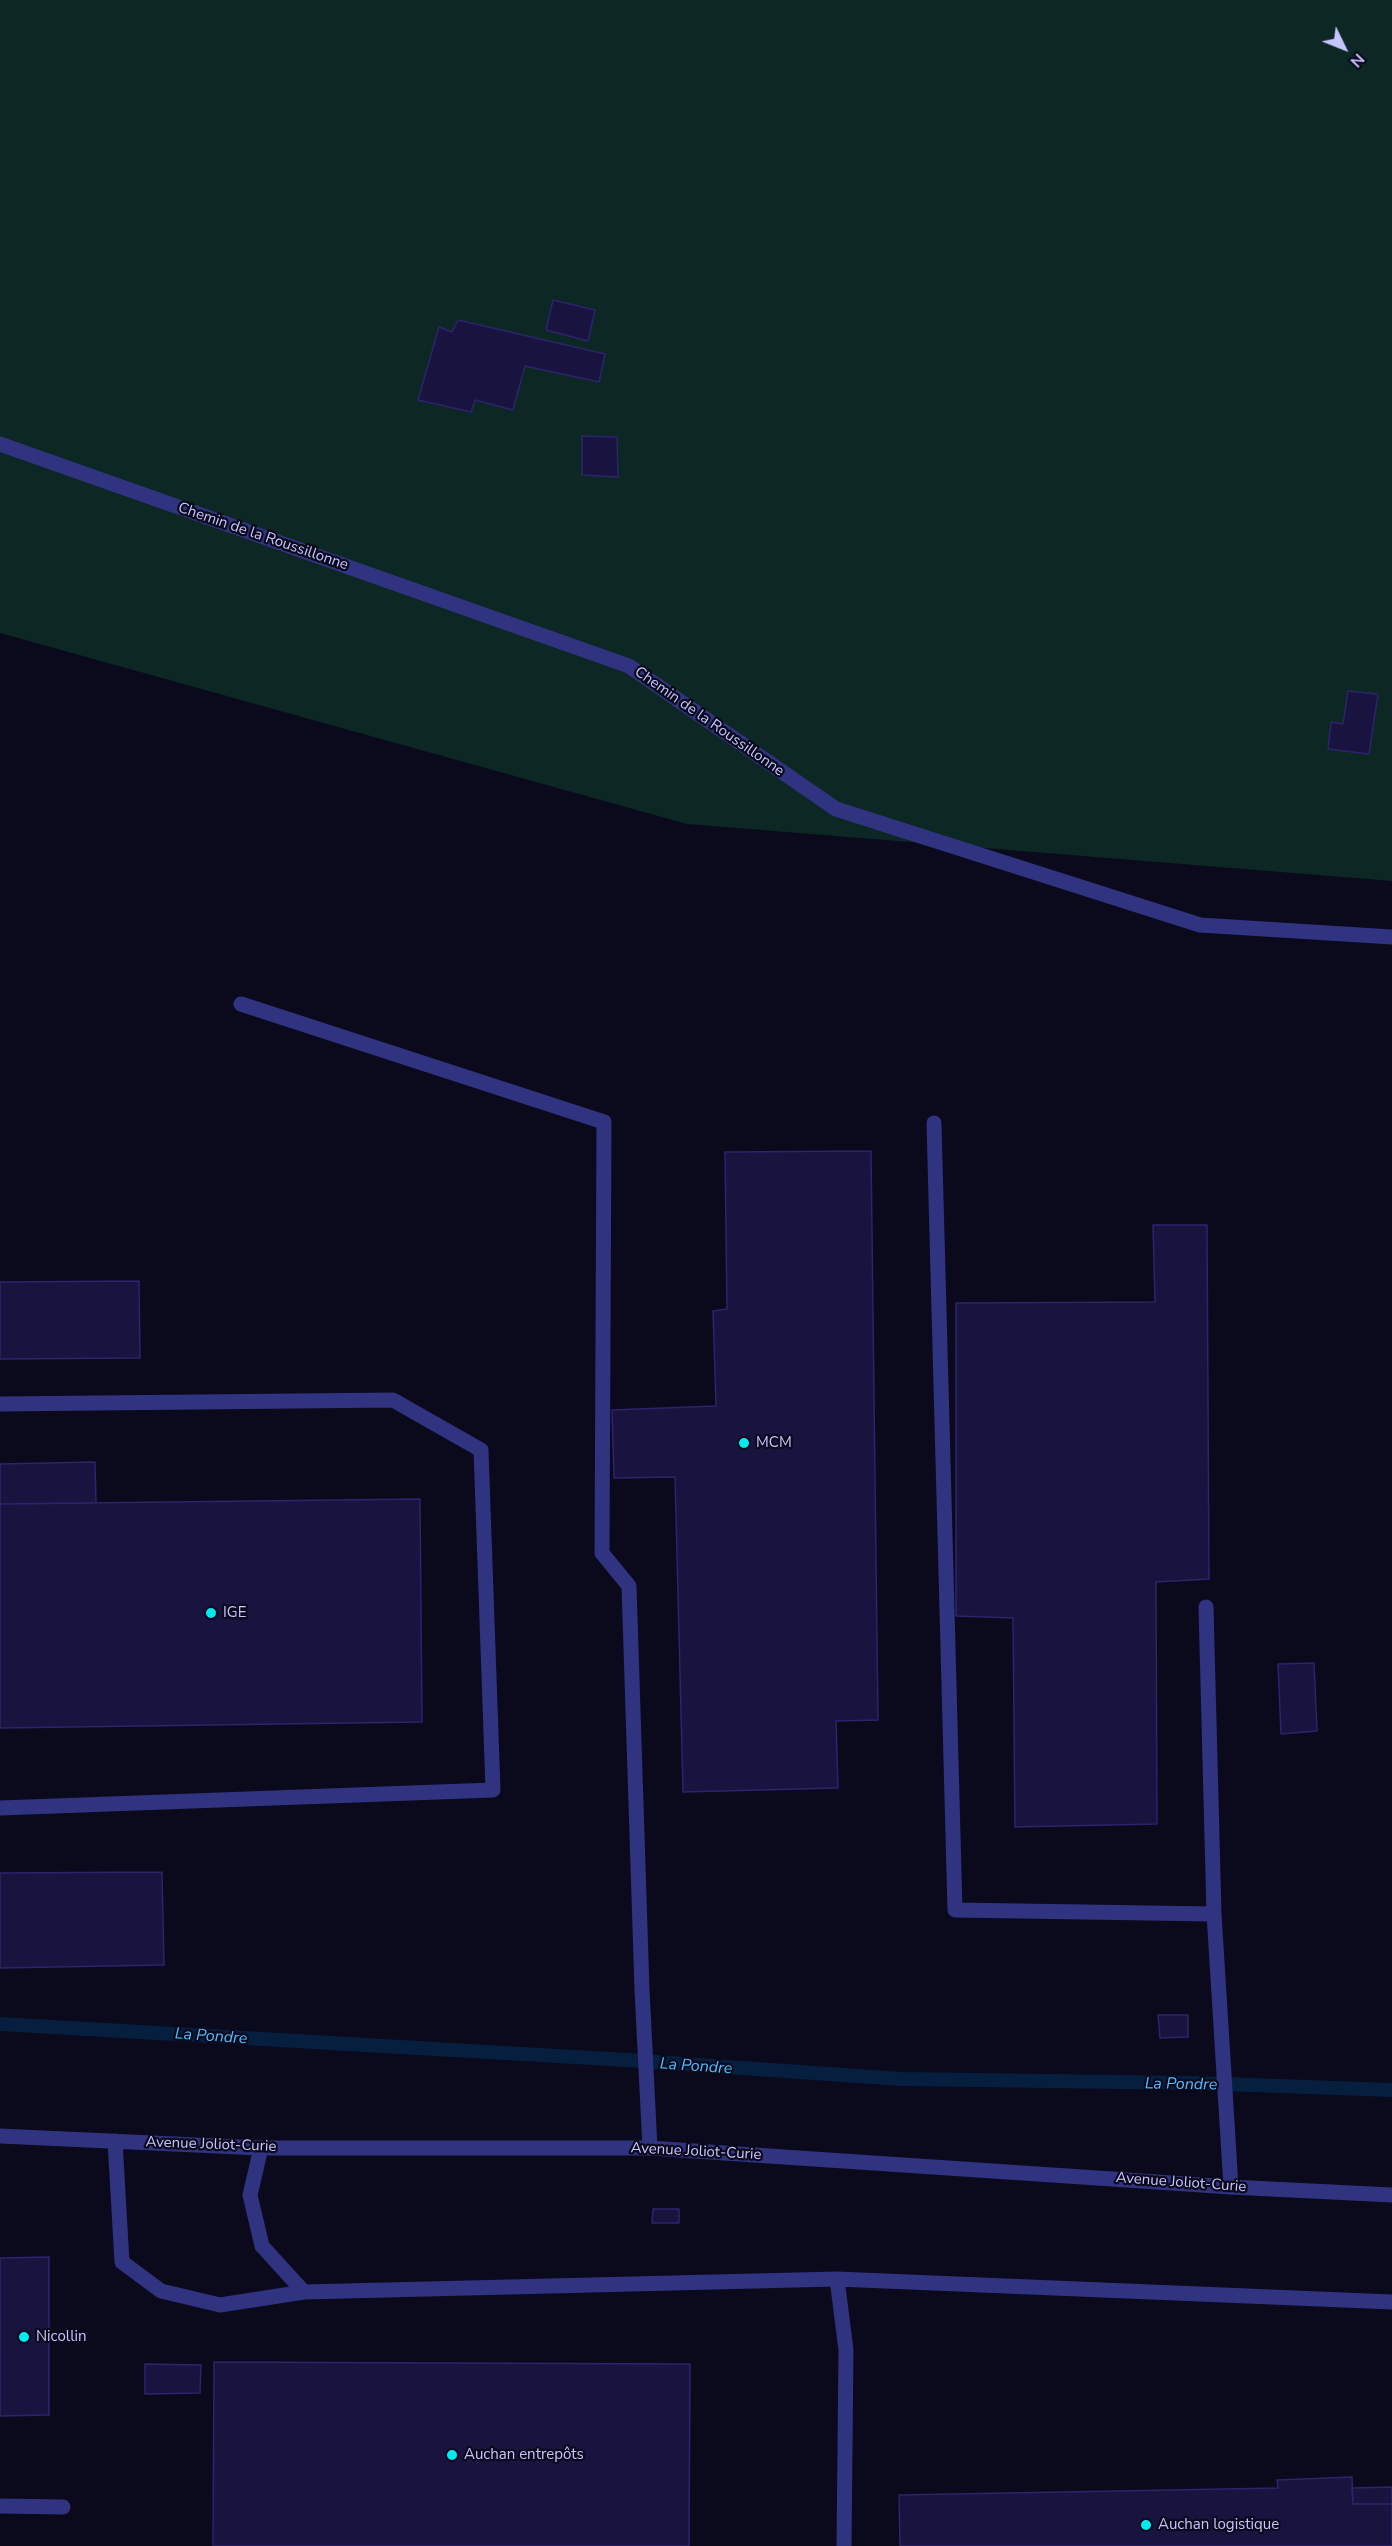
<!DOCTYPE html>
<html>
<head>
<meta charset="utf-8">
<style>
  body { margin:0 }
  #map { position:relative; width:1392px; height:2546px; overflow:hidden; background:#0b091c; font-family:"Nunito Sans",sans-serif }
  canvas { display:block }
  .north { position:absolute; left:1314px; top:18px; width:60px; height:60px; -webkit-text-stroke:4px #0b091c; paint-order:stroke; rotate:133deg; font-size:16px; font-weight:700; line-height:24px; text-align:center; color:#c7c5ff }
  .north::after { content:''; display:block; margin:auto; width:21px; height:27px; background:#c7c5ff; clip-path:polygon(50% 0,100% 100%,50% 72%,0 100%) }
</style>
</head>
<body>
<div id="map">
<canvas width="1392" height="2546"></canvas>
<div class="north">N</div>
</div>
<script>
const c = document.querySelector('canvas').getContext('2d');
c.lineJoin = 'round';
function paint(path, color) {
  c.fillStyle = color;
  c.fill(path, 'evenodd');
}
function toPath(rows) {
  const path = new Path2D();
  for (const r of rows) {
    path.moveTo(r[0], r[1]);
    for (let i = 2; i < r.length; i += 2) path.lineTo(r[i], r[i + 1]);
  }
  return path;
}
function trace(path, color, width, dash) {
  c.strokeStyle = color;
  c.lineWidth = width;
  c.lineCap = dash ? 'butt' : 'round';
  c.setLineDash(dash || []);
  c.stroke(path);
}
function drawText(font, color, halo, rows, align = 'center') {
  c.font = font + ' "Nunito Sans",sans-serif';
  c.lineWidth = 4.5;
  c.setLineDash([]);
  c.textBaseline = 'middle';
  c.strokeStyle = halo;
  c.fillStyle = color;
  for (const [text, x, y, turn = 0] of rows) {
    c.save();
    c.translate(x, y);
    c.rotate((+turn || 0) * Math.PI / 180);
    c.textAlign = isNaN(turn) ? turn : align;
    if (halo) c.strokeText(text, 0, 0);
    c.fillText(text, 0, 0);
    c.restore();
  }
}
const green = toPath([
  [0,0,1392,0,1392,881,687,824,0,633]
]);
const stream = toPath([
  [0,2024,627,2060,901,2079,1195,2083,1392,2090]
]);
const building = toPath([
  [553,300,595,310,588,341,546,330,553,300],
  [458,320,605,354,599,382,525,366,513,410,475,400,471,412,418,400,439,327,452,332,458,320],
  [582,436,617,437,618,477,582,475,582,436],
  [1348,691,1378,694,1369,754,1328,749,1331,722,1343,724,1348,691],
  [871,1151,878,1720,836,1721,838,1788,683,1792,675,1477,614,1478,612,1410,716,1406,713,1311,727,1309,725,1152,871,1151],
  [1153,1225,1207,1225,1209,1579,1156,1582,1157,1824,1015,1827,1013,1618,956,1616,956,1303,1155,1302,1153,1225],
  [139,1281,140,1358,0,1359,0,1282,139,1281],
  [95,1462,96,1503,0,1504,0,1464,95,1462],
  [420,1499,422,1722,0,1728,0,1504,420,1499],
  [1314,1663,1317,1731,1281,1734,1278,1664,1314,1663],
  [162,1872,164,1965,0,1968,0,1873,162,1872],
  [1158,2015,1188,2015,1188,2037,1160,2038,1158,2015],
  [653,2209,679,2209,679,2223,652,2223,653,2209],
  [49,2257,49,2415,0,2416,0,2258,49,2257],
  [214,2362,690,2364,689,2546,213,2546,214,2362],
  [145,2364,201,2365,200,2393,145,2394,145,2364],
  [1352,2477,1353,2504,1392,2504,1392,2546,900,2546,899,2495,1278,2488,1277,2480,1352,2477],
  [1392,2487,1392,2504,1353,2504,1352,2488,1392,2487]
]);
const service = toPath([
  [241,1004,604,1122,602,1553,629,1586,642,1990,650,2148],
  [934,1123,955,1910,1214,1914],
  [0,1404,393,1400,481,1450,493,1790,0,1808],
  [1206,1607,1214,1914,1231,2187],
  [115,2141,122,2262,161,2291,220,2305,304,2292,837,2279,846,2350,844,2546],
  [261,2148,250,2195,262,2246,304,2292],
  [837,2279,1392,2302],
  [0,2506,63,2507]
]);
const minor = toPath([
  [0,444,629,666,836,809,1200,925,1392,937]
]);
const tertiary = toPath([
  [0,2136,261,2148,650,2148,1231,2187,1392,2195]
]);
const markers = [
  [744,1443,6,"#00ebf0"],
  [211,1613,6,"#00ebf0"],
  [24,2337,6,"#00ebf0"],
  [452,2455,6,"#00ebf0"],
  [1146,2525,6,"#00ebf0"]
];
const streetNames = [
  ["Chemin de la Roussillonne",263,537,19],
  ["Chemin de la Roussillonne",709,722,35],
  ["Avenue Joliot-Curie",211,2145,2],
  ["Avenue Joliot-Curie",696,2152,3],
  ["Avenue Joliot-Curie",1181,2183,4]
];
const poiNames = [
  ["MCM",756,1443],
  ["IGE",223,1613],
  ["Nicollin",36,2337],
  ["Auchan entrepôts",464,2455],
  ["Auchan logistique",1158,2525]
];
const waterNames = [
  ["La Pondre",211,2037,4],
  ["La Pondre",696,2067,4],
  ["La Pondre",1181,2085,1]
];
paint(green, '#0c2724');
trace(stream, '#061f3f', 14);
paint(building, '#19143f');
trace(building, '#2c246d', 1.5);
trace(service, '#303380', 15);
trace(minor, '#303380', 15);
trace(tertiary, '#303380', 15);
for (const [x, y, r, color] of markers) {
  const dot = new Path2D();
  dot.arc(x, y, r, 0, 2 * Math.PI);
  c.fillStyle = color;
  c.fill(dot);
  trace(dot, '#0b091c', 2);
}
drawText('15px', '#c7c5ff', '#0b091c', streetNames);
drawText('15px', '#c7c5ff', '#0b091c', poiNames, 'left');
drawText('italic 16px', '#53bdff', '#0b091c', waterNames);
</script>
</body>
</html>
